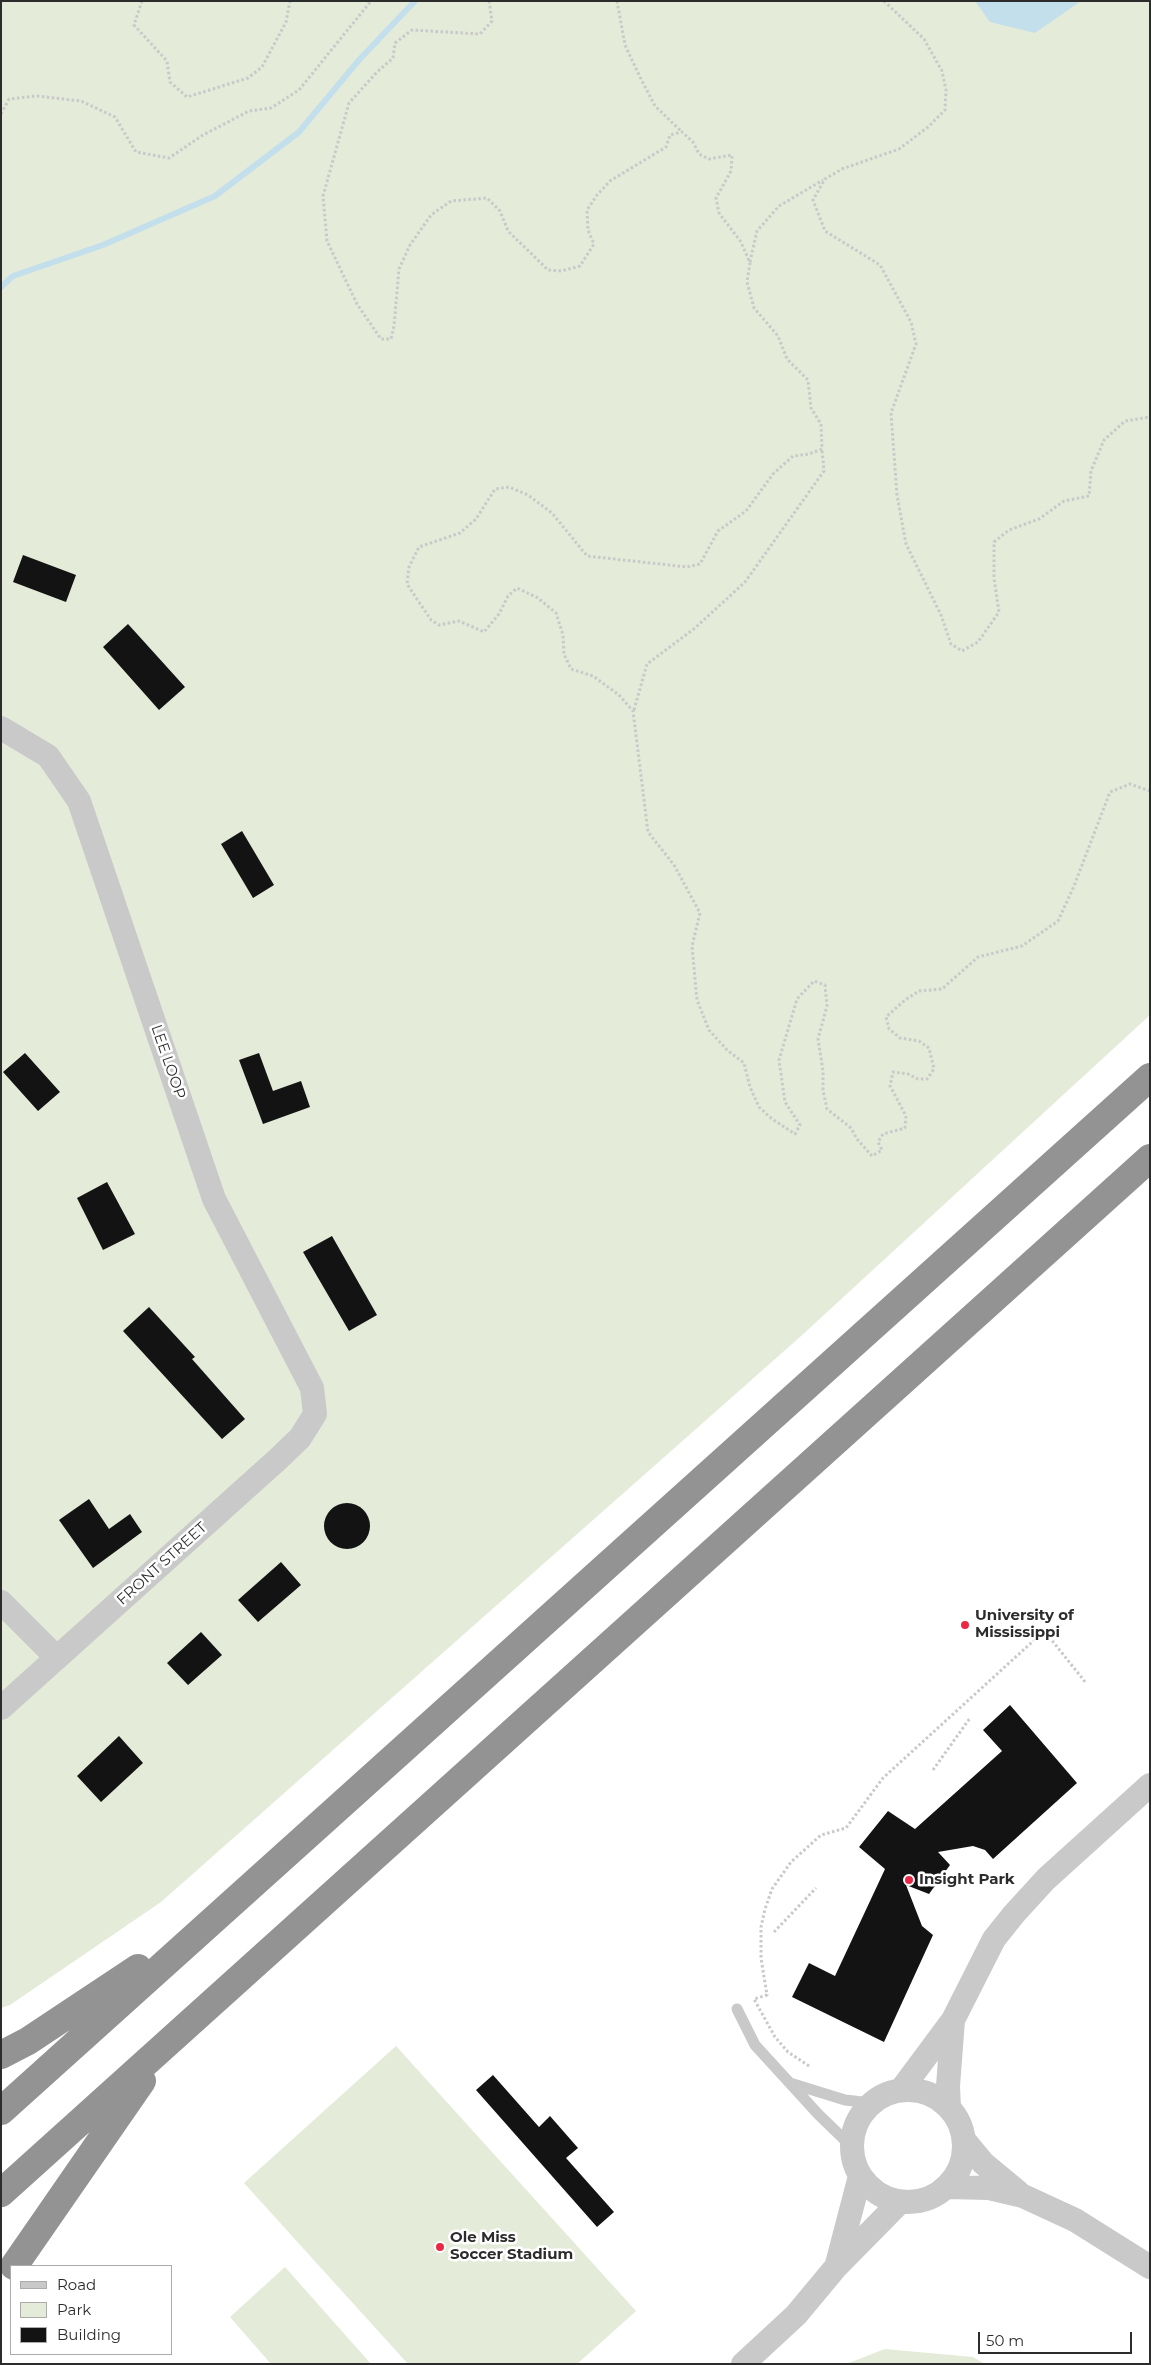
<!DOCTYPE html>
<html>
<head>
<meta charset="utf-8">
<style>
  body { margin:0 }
  #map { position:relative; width:1151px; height:2365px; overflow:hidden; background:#fff; font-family:Montserrat,sans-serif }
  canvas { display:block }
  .frame { position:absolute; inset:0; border:2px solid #2c2c2c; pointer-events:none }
  .legend { position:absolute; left:10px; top:2265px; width:162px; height:90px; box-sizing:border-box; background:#fff; border:1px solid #ababab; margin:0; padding:6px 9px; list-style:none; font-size:15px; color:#2c2c2c }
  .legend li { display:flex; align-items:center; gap:10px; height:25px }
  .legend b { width:25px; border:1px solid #ababab }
  .scale { position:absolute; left:978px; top:2332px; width:154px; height:22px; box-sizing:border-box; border:2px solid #2c2c2c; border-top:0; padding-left:6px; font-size:15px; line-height:18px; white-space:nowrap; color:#2c2c2c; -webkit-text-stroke:4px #fff; paint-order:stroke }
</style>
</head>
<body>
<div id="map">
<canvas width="1151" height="2365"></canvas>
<div class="frame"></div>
<ul class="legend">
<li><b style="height:6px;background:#c9c9c9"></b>Road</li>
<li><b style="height:14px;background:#e4ebd9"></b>Park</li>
<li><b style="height:14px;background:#131313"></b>Building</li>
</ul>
<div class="scale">50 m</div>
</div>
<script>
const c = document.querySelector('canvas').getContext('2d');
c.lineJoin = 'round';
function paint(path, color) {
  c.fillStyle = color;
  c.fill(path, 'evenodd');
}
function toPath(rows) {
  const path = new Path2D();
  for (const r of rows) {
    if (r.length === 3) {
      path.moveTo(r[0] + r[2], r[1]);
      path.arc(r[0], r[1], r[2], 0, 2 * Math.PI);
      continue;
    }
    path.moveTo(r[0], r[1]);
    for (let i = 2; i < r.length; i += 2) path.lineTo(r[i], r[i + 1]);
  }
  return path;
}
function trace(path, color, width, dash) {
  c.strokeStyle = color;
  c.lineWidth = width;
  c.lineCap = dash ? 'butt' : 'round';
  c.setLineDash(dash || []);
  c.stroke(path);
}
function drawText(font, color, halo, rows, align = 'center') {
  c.font = font + ' Montserrat,sans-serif';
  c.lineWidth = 5;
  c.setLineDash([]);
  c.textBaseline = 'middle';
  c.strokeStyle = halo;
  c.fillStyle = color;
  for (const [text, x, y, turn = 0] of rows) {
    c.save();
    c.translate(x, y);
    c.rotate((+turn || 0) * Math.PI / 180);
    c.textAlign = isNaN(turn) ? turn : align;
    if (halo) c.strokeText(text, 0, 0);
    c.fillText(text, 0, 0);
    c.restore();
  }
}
const green = toPath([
  [1,1,1150,1,1150,1015,800,1337,161,1902,10,2005,1,2008],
  [396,2046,636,2311,577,2364,408,2364,244,2183],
  [285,2267,371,2364,271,2364,230,2317],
  [885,2349,973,2357,985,2364,846,2364]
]);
const water = toPath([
  [975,1,1081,1,1035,33,990,22]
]);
const stream = toPath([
  [1,287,13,276,103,245,215,196,299,132,359,60,415,1]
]);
const building = toPath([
  [23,555,76,575,66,602,13,582],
  [128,624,185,687,159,710,103,647],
  [242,831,274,885,253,898,221,844],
  [25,1053,60,1092,38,1111,3,1072],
  [259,1053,273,1091,301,1081,310,1107,263,1124,239,1060],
  [107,1182,135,1234,103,1250,77,1198],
  [332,1236,377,1315,349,1331,303,1252],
  [149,1307,195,1357,192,1359,245,1419,222,1439,123,1331],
  [89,1499,109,1529,130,1514,142,1532,93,1568,59,1520],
  [347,1526,23],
  [281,1562,301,1585,258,1622,238,1600],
  [201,1632,222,1655,188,1685,167,1663],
  [1010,1705,1077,1783,993,1859,985,1850,973,1846,938,1852,950,1865,929,1894,906,1885,922,1926,933,1935,884,2042,792,1997,809,1963,835,1976,885,1869,859,1847,888,1811,915,1829,1002,1751,983,1730],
  [119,1736,143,1763,101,1802,77,1776],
  [493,2075,539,2127,550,2116,578,2148,566,2158,614,2212,597,2227,476,2090]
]);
const path = toPath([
  [142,1,134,25,167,61,170,82,187,97,248,78,262,67,286,22,290,1],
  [489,1,492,21,480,34,412,30,395,43,393,58,377,72,349,103,323,196,327,241,357,304,381,339,391,339,394,326,399,269,410,245,431,215,451,201,487,198,500,211,508,231,548,270,561,271,580,266,594,244,588,230,587,210,597,195,610,181,666,147,670,135,682,132,693,142,699,154,709,159,732,155,731,171,716,198,719,213,741,242,750,263,747,282,754,308,778,336,787,359,808,380,811,408,821,424,822,449,809,454,793,456,773,474,746,511,718,531,700,564,687,567,587,556,552,513,528,495,509,487,495,489,476,519,460,533,419,547,409,567,407,584,431,620,439,625,459,621,484,632,499,614,508,596,517,588,538,598,556,613,563,635,564,654,571,669,593,676,619,695,633,711,648,832,674,865,700,913,692,946,697,1000,709,1030,727,1050,744,1063,750,1087,759,1107,772,1119,795,1134,800,1125,785,1102,779,1060,797,999,814,981,825,985,827,1006,818,1039,823,1071,823,1090,827,1109,851,1128,857,1139,872,1156,882,1150,878,1142,883,1134,905,1128,906,1116,890,1086,893,1072,908,1074,918,1079,927,1079,934,1069,929,1048,919,1041,900,1038,889,1029,886,1017,905,1000,919,991,942,989,978,957,1022,946,1058,921,1074,886,1110,792,1130,784,1150,791],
  [617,1,625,45,639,75,655,106,682,132],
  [884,1,924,39,942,71,946,90,945,110,928,127,899,149,842,169,825,179,813,200,825,231,880,265,911,322,916,344,891,413,897,495,906,544,941,615,951,644,962,651,978,642,999,612,994,578,994,542,1009,530,1039,519,1064,501,1089,496,1091,471,1104,440,1125,421,1150,417],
  [1,114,9,99,37,96,81,101,115,117,136,152,169,158,203,135,249,111,271,108,299,90,371,1],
  [750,262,757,231,779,206,823,180],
  [634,710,647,664,695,628,745,582,824,471,822,449],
  [933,1770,970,1718],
  [774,1932,816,1888],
  [809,2066,788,2052,775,2037,754,1999,767,1995,761,1958,761,1927,765,1909,772,1889,791,1862,821,1835,846,1828,883,1778,1042,1633,1050,1638,1086,1683]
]);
const lane = toPath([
  [737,2009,755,2045,818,2114,851,2146],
  [790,2083,845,2100,871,2103]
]);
const street = toPath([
  [1,728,48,756,79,801,214,1199,312,1388,315,1414,300,1438,277,1460,1,1708],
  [1,1602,57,1658],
  [901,2090,953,2020,994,1939,1014,1914,1046,1879,1150,1785],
  [908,2146,56],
  [949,2108,948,2086,953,2020],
  [964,2140,983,2163,1018,2192],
  [946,2187,989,2188,1023,2196,1075,2220,1150,2267],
  [837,2264,860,2176],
  [743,2364,796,2315,836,2267,900,2202]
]);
const highway = toPath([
  [1,2055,28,2041,138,1968],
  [1,2111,1150,1077],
  [1,2193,1150,1158],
  [14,2266,142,2081]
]);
const markers = [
  [965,1625,5,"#ea2845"],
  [909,1880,5,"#ea2845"],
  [440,2247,5,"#ea2845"]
];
const streetNames = [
  ["LEE LOOP",168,1062,71],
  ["FRONT STREET",162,1564,-42]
];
const poiNames = [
  ["University of",975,1616],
  ["Mississippi",975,1633],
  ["Insight Park",919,1880],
  ["Ole Miss",450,2238],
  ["Soccer Stadium",450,2255]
];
paint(green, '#e4ebd9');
paint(water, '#c4dfec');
trace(stream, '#c4dfec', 6);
paint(building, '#131313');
trace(path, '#c9c9c9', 3, [2.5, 2.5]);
trace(lane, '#c9c9c9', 11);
trace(street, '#c9c9c9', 24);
trace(highway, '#939393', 28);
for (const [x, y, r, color] of markers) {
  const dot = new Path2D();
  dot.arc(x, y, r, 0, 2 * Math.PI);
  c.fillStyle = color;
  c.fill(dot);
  trace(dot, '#fff', 2);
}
drawText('15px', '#2c2c2c', '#fff', streetNames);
drawText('bold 15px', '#2c2c2c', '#fff', poiNames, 'left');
</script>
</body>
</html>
